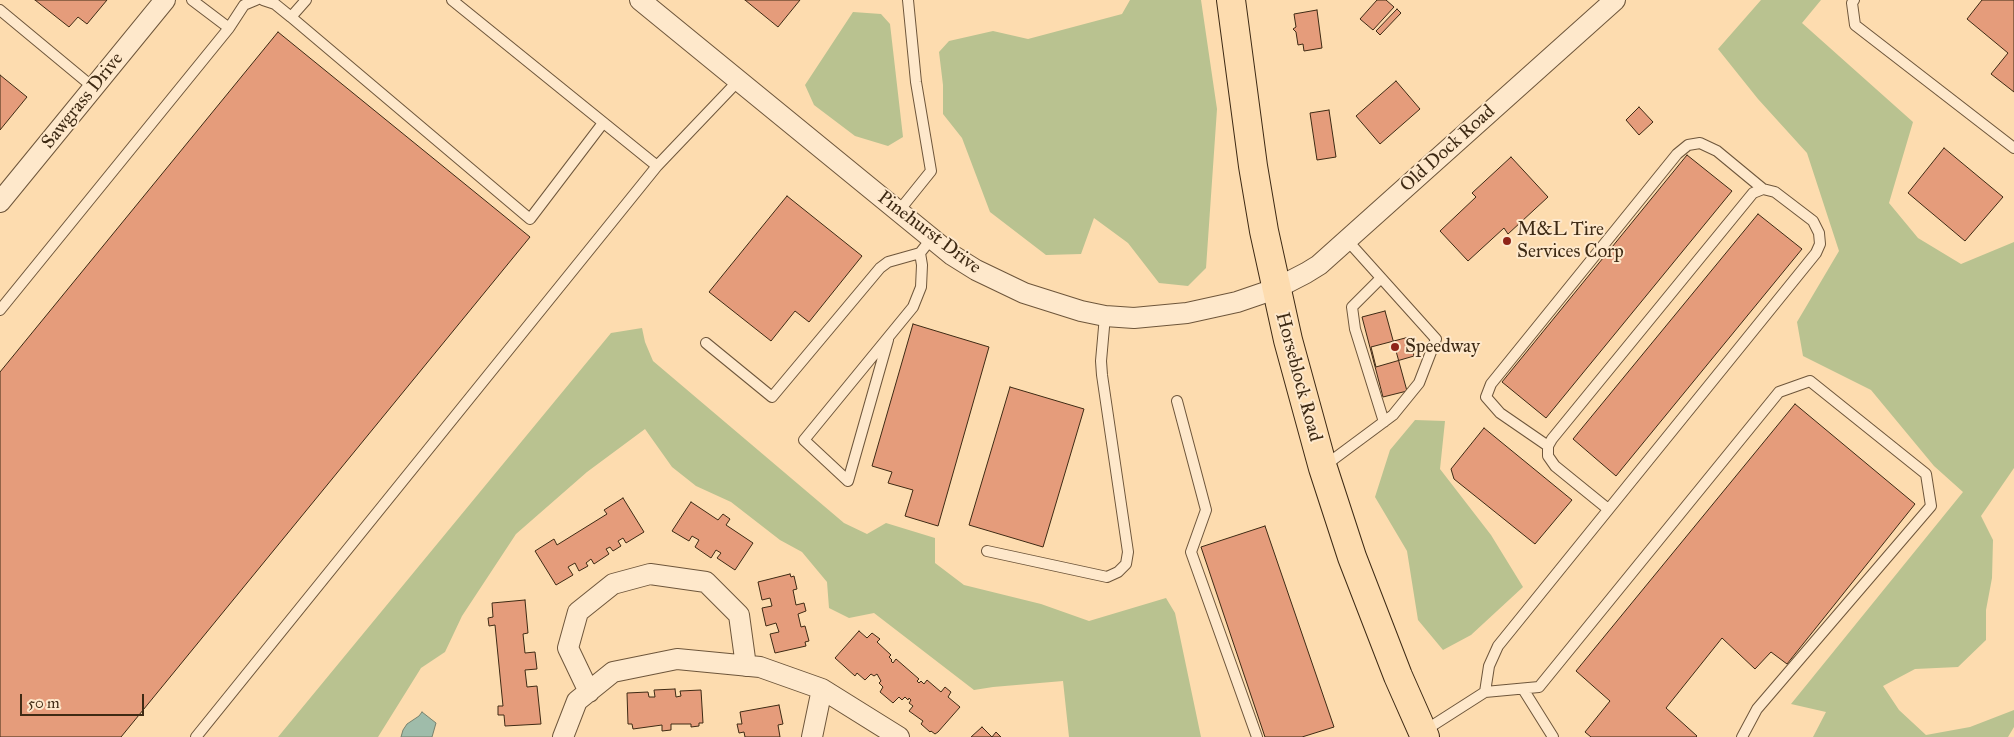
<!DOCTYPE html>
<html>
<head>
<meta charset="utf-8">
<style>
  body { margin:0 }
  #map { position:relative; width:2014px; height:737px; overflow:hidden; background:#fddcaf; font-family:"IM FELL Great Primer",serif }
  canvas { display:block }
  .scale { position:absolute; left:20px; top:694px; width:124px; height:22px; box-sizing:border-box; border:2px solid #3e2a14; border-top:0; padding-left:6px; font-size:15px; line-height:18px; white-space:nowrap; color:#3e2a14; -webkit-text-stroke:4px #fee8cb; paint-order:stroke }
</style>
</head>
<body>
<div id="map">
<canvas width="2014" height="737"></canvas>
<div class="scale">50 m</div>
</div>
<script>
const c = document.querySelector('canvas').getContext('2d');
c.lineJoin = 'round';
function paint(path, color) {
  c.fillStyle = color;
  c.fill(path, 'evenodd');
}
function toPath(rows) {
  const path = new Path2D();
  for (const r of rows) {
    path.moveTo(r[0], r[1]);
    for (let i = 2; i < r.length; i += 2) path.lineTo(r[i], r[i + 1]);
  }
  return path;
}
function trace(path, color, width, dash) {
  c.strokeStyle = color;
  c.lineWidth = width;
  c.lineCap = dash ? 'butt' : 'round';
  c.setLineDash(dash || []);
  c.stroke(path);
}
function drawText(font, color, halo, rows, align = 'center') {
  c.font = font + ' "IM FELL Great Primer",serif';
  c.lineWidth = 4;
  c.setLineDash([]);
  c.textBaseline = 'middle';
  c.strokeStyle = halo;
  c.fillStyle = color;
  for (const [text, x, y, turn = 0] of rows) {
    c.save();
    c.translate(x, y);
    c.rotate((+turn || 0) * Math.PI / 180);
    c.textAlign = isNaN(turn) ? turn : align;
    if (halo) c.strokeText(text, 0, 0);
    c.fillText(text, 0, 0);
    c.restore();
  }
}
const green = toPath([
  [1130,0,1201,0,1217,109,1206,268,1188,286,1159,283,1128,243,1094,218,1081,254,1046,255,990,212,962,138,943,114,943,85,939,52,949,41,993,31,1028,39,1122,14],
  [1761,0,1821,0,1802,23,1913,122,1889,203,1918,238,1961,264,2014,242,2014,468,1981,516,1993,540,1992,578,1986,610,1986,640,1958,667,1915,669,1883,686,1899,710,1926,735,1970,727,2014,710,2014,727,2008,737,1813,737,1826,712,1791,704,1963,492,1934,466,1871,390,1803,356,1797,322,1839,251,1807,153,1758,99,1718,49],
  [853,12,881,14,890,24,903,137,888,146,855,136,814,105,805,85],
  [642,328,645,342,653,361,844,523,867,534,886,523,935,538,935,563,964,585,1041,604,1089,621,1166,598,1175,613,1201,737,1069,737,1063,681,993,687,974,690,874,613,849,618,829,608,827,582,802,552,780,540,731,502,696,486,672,467,645,429,587,472,516,534,462,616,445,652,421,668,378,737,278,737,611,333],
  [1415,420,1445,421,1440,469,1491,535,1523,587,1471,635,1443,650,1418,620,1407,551,1375,497,1390,450]
]);
const water = toPath([
  [422,712,436,723,432,737,401,737,403,730,407,724,419,716,422,712]
]);
const building = toPath([
  [35,0,107,0,87,24,78,17,69,27,35,0],
  [745,0,800,0,778,27,745,0],
  [1377,0,1386,0,1394,7,1373,30,1360,19,1377,0],
  [1982,0,2014,0,2014,92,1991,74,2008,53,1967,19,1982,0],
  [1397,9,1401,13,1380,35,1376,31,1397,9],
  [1317,10,1322,48,1304,51,1303,44,1298,45,1296,32,1293,29,1296,27,1294,14,1317,10],
  [278,32,530,237,121,737,0,737,0,372,278,32],
  [0,75,27,97,0,130,0,75],
  [1396,81,1420,109,1380,144,1356,116,1396,81],
  [1639,107,1653,122,1639,135,1626,120,1639,107],
  [1329,110,1336,157,1317,160,1310,113,1329,110],
  [1944,148,2003,197,1965,241,1908,193,1944,148],
  [1687,155,1732,191,1546,418,1502,382,1687,155],
  [1511,157,1548,197,1508,234,1504,228,1468,261,1440,231,1476,197,1472,193,1511,157],
  [787,196,862,256,809,322,795,311,771,341,709,292,787,196],
  [1758,214,1802,249,1616,476,1573,439,1758,214],
  [1385,311,1407,391,1383,397,1362,317,1385,311],
  [913,324,989,347,938,526,905,516,913,490,888,483,892,472,872,466,913,324],
  [1409,337,1414,356,1376,367,1371,347,1409,337],
  [1010,387,1084,409,1043,547,969,525,1010,387],
  [1795,404,1915,504,1787,664,1771,652,1755,669,1722,638,1666,708,1697,736,1696,737,1591,737,1585,732,1610,701,1576,671,1795,404],
  [1484,428,1572,500,1535,544,1454,479,1451,469,1484,428],
  [623,498,644,532,626,543,623,538,618,541,621,546,613,551,610,547,606,549,609,554,594,564,591,559,586,563,588,566,579,571,575,563,568,567,573,575,556,585,535,551,554,539,557,545,607,514,604,510,623,498],
  [691,502,718,520,723,514,730,519,726,525,753,543,735,570,717,558,721,553,716,550,711,558,695,547,699,540,692,536,689,541,672,531,691,502],
  [1265,526,1334,727,1302,737,1265,737,1201,547,1265,526],
  [790,574,791,577,794,576,797,589,793,590,796,605,804,603,806,611,798,614,801,627,805,626,809,641,805,642,806,646,775,653,770,634,779,632,776,623,766,626,762,608,772,606,770,598,762,600,758,582,790,574],
  [525,600,528,633,523,634,525,653,535,652,537,669,525,670,527,687,537,686,541,724,505,726,504,715,498,715,498,706,503,706,495,625,489,626,488,618,493,617,492,603,525,600],
  [859,631,867,638,872,633,880,639,877,642,891,655,889,657,892,660,891,661,893,663,896,659,919,679,917,681,919,683,921,681,924,684,927,680,941,692,945,687,951,692,948,697,960,707,938,732,935,734,931,731,930,732,921,724,923,721,909,711,913,706,909,703,911,700,909,698,908,700,905,697,902,700,899,697,893,703,880,692,883,687,879,683,881,681,877,674,874,676,871,674,865,680,857,673,855,676,835,658,859,631],
  [675,689,676,697,681,696,680,691,701,690,703,723,699,723,699,726,691,727,691,724,671,724,671,730,662,731,662,725,633,729,632,724,628,724,627,693,648,692,649,697,655,697,654,690,675,689],
  [779,705,783,724,778,725,780,737,745,737,744,732,739,733,737,724,742,724,740,712,779,705],
  [982,727,992,737,996,732,1001,737,971,737,982,727]
]);
const service = toPath([
  [263,0,275,4,291,17],
  [306,0,291,17,530,219,603,123],
  [452,0,657,166],
  [1854,0,1852,3,1855,25,2014,148],
  [0,10,94,88],
  [229,28,244,5,256,0],
  [898,212,931,171,916,82,908,0],
  [1381,278,1352,307,1355,329,1384,422],
  [0,310,229,28,192,0],
  [888,340,848,481,804,440,913,307,921,287,922,265,920,253],
  [706,343,772,397,880,268,888,262,920,253,931,239],
  [1177,401,1206,510,1191,552,1257,737],
  [1548,446,1500,413,1486,397,1491,384,1677,154,1688,145,1700,143,1717,151,1763,189],
  [1323,467,1393,415,1419,383,1436,339,1347,240],
  [987,551,1107,577,1118,572,1126,564,1128,552,1102,375,1101,361,1105,316],
  [1523,689,1553,737],
  [1485,692,1539,687,1779,392,1810,381,1926,474,1931,506,1757,709,1742,737],
  [1424,731,1485,692,1489,666,1498,646,1816,253,1820,244,1819,233,1813,221,1775,192,1763,189,1753,193,1552,439,1548,446,1548,456,1555,466,1608,509],
  [196,737,657,166,739,80]
]);
const minor = toPath([
  [640,0,952,255,976,270,1024,293,1081,311,1105,316,1134,318,1187,313,1237,302,1275,289,1306,273,1319,265,1615,0],
  [0,202,165,0],
  [589,692,568,648,578,612,613,584,650,574,706,582,739,615,746,666],
  [563,737,577,701,613,672,677,659,760,667,822,689,899,737],
  [812,737,822,689]
]);
const primary = toPath([
  [1231,0,1253,166,1264,231,1288,340,1323,468,1352,557,1398,676,1425,737]
]);
const markers = [
  [1507,241,5,"#8f2418"],
  [1395,347,5,"#8f2418"]
];
const streetNames = [
  ["Sawgrass Drive",83,101,-51],
  ["Old Dock Road",1448,149,-42],
  ["Pinehurst Drive",929,233,37],
  ["Horseblock Road",1298,377,75]
];
const poiNames = [
  ["M&L Tire",1517,230],
  ["Services Corp",1517,252],
  ["Speedway",1405,347]
];
paint(green, '#b9c290');
paint(water, '#9fbcaa');
trace(water, '#78826e', 1);
paint(building, '#e59c7b');
trace(building, '#3e2a14', 1);
trace(service, '#6e563b', 12);
trace(minor, '#6e563b', 22);
trace(primary, '#3e2a14', 30);
trace(service, '#fee8cb', 10);
trace(minor, '#fee8cb', 20);
trace(primary, '#fddcaf', 28);
for (const [x, y, r, color] of markers) {
  const dot = new Path2D();
  dot.arc(x, y, r, 0, 2 * Math.PI);
  c.fillStyle = color;
  c.fill(dot);
  trace(dot, '#fee8cb', 2);
}
drawText('19px', '#3e2a14', '#fee8cb', streetNames);
drawText('19px', '#3e2a14', '#fee8cb', poiNames, 'left');
</script>
</body>
</html>
